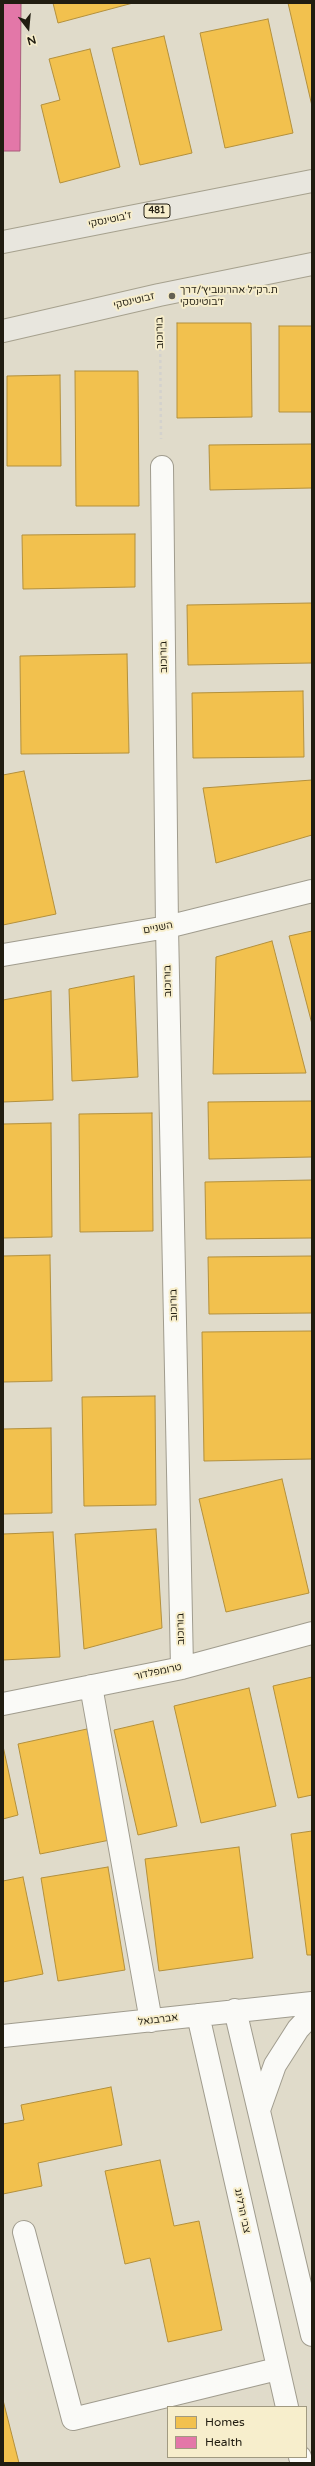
<!DOCTYPE html>
<html>
<head>
<meta charset="utf-8">
<style>
  body { margin:0 }
  #map { position:relative; width:315px; height:2466px; overflow:hidden; background:#e0dbca; font-family:"Varela Round",sans-serif }
  canvas { display:block }
  .frame { position:absolute; inset:0; border:4px solid #211d11; pointer-events:none }
  .legend { position:absolute; left:167px; top:2406px; width:140px; height:52px; box-sizing:border-box; background:#f7eecc; border:1px solid #a19a81; margin:0; padding:5px 7px; list-style:none; font-size:12px; color:#211d11 }
  .legend li { display:flex; align-items:center; gap:8px; height:20px }
  .legend b { width:20px; border:1px solid #a19a81 }
  .north { position:absolute; left:8px; top:8px; width:40px; height:40px; -webkit-text-stroke:3px #f7eecc; paint-order:stroke; rotate:164deg; font-size:11px; font-weight:700; line-height:16px; text-align:center; color:#211d11 }
  .north::after { content:''; display:block; margin:auto; width:14px; height:18px; background:#211d11; clip-path:polygon(50% 0,100% 100%,50% 72%,0 100%) }
</style>
</head>
<body>
<div id="map">
<canvas width="315" height="2466"></canvas>
<div class="frame"></div>
<ul class="legend">
<li><b style="height:11px;background:#f2c14e"></b>Homes</li>
<li><b style="height:11px;background:#e377a8"></b>Health</li>
</ul>
<div class="north">N</div>
</div>
<script>
const c = document.querySelector('canvas').getContext('2d');
c.lineJoin = 'round';
function paint(path, color) {
  c.fillStyle = color;
  c.fill(path, 'evenodd');
}
function toPath(rows) {
  const path = new Path2D();
  for (const r of rows) {
    path.moveTo(r[0], r[1]);
    for (let i = 2; i < r.length; i += 2) path.lineTo(r[i], r[i + 1]);
  }
  return path;
}
function trace(path, color, width, dash) {
  c.strokeStyle = color;
  c.lineWidth = width;
  c.lineCap = dash ? 'butt' : 'round';
  c.setLineDash(dash || []);
  c.stroke(path);
}
function drawText(font, color, halo, rows, align = 'center') {
  c.font = font + ' "Varela Round","Noto Sans Hebrew",sans-serif';
  c.lineWidth = 4;
  c.setLineDash([]);
  c.textBaseline = 'middle';
  c.strokeStyle = halo;
  c.fillStyle = color;
  for (const [text, x, y, turn = 0] of rows) {
    c.save();
    c.translate(x, y);
    c.rotate((+turn || 0) * Math.PI / 180);
    c.textAlign = isNaN(turn) ? turn : align;
    if (halo) c.strokeText(text, 0, 0);
    c.fillText(text, 0, 0);
    c.restore();
  }
}
const homes = toPath([
  [53,3,133,3,58,23,53,3],
  [288,3,312,3,312,106,288,3],
  [268,19,293,133,225,148,200,33,268,19],
  [164,36,192,153,140,165,112,48,164,36],
  [90,49,120,167,60,183,41,105,60,100,49,59,90,49],
  [177,323,251,323,252,417,177,418,177,323],
  [279,326,312,326,312,412,279,412,279,326],
  [75,371,138,371,139,506,76,506,75,371],
  [60,375,61,466,7,466,7,376,60,375],
  [312,444,312,488,210,490,209,445,312,444],
  [135,534,135,587,23,589,22,535,135,534],
  [312,603,312,663,188,665,187,605,312,603],
  [127,654,129,753,21,754,20,656,127,654],
  [303,691,304,757,193,758,192,693,303,691],
  [24,771,56,914,3,925,3,775,24,771],
  [312,780,312,835,216,863,203,788,312,780],
  [312,931,312,1024,289,936,312,931],
  [272,941,306,1073,213,1074,216,957,272,941],
  [134,976,138,1077,72,1081,69,989,134,976],
  [51,991,53,1100,3,1102,3,1000,51,991],
  [312,1101,312,1157,209,1159,208,1102,312,1101],
  [152,1113,153,1231,80,1232,79,1114,152,1113],
  [51,1123,52,1237,3,1238,3,1124,51,1123],
  [312,1180,312,1238,206,1239,205,1182,312,1180],
  [50,1255,52,1381,3,1382,3,1256,50,1255],
  [312,1256,312,1313,209,1314,208,1257,312,1256],
  [312,1331,312,1459,204,1461,202,1332,312,1331],
  [155,1396,156,1505,84,1506,82,1397,155,1396],
  [51,1428,52,1513,3,1514,3,1429,51,1428],
  [282,1479,309,1593,226,1612,199,1499,282,1479],
  [156,1529,162,1628,84,1649,75,1534,156,1529],
  [53,1532,60,1657,3,1660,3,1534,53,1532],
  [312,1677,312,1795,298,1798,273,1686,312,1677],
  [249,1688,276,1806,201,1823,174,1706,249,1688],
  [153,1721,177,1826,138,1835,114,1730,153,1721],
  [87,1729,110,1840,40,1854,18,1744,87,1729],
  [3,1746,18,1815,3,1819,3,1746],
  [312,1831,312,1955,307,1955,291,1834,312,1831],
  [239,1847,253,1958,159,1971,145,1859,239,1847],
  [108,1867,125,1970,58,1981,41,1878,108,1867],
  [23,1877,43,1974,3,1982,3,1881,23,1877],
  [111,2087,122,2145,38,2163,42,2186,3,2194,3,2124,24,2120,21,2105,111,2087],
  [160,2160,174,2226,199,2221,222,2330,168,2342,150,2258,125,2264,105,2171,160,2160],
  [3,2400,19,2463,3,2463,3,2400]
]);
const health = toPath([
  [3,3,21,3,20,151,3,151,3,3]
]);
const path = toPath([
  [160,324,161,439]
]);
const minor = toPath([
  [162,467,167,927,182,1668],
  [3,955,167,927,312,891],
  [91,1686,151,2021],
  [3,1704,182,1668,312,1633],
  [235,2010,312,2335],
  [198,2015,287,2407],
  [3,2036,312,2003],
  [259,2110,275,2065,298,2029,312,2014],
  [24,2232,73,2419,277,2369],
  [300,2457,302,2463]
]);
const major = toPath([
  [3,242,312,181],
  [3,331,159,295,312,264]
]);
const markers = [
  [172,296,4,"#646052"]
];
const shields = [
  [157,211,26]
];
const shieldNames = [
  ["481",157,211]
];
const streetNames = [
  ["ז'בוטינסקי",110,220,-12],
  ["זבוטינסקי",134,301,-13],
  ["בורוכוב",160,333,-91],
  ["בורוכוב",164,657,-91],
  ["השניים",158,928,-11],
  ["בורוכוב",168,981,-91],
  ["בורוכוב",174,1305,-91],
  ["בורוכוב",181,1629,-91],
  ["טרומפלדור",158,1672,-12],
  ["אברבנאל",158,2020,-7],
  ["צבי הרלינג",242,2211,78]
];
const poiNames = [
  ["ת.רק״ל אהרונוביץ׳/דרך",180,290],
  ["ז׳בוטינסקי",180,302]
];
paint(homes, '#f2c14e');
trace(homes, '#b3903c', 1);
paint(health, '#e377a8');
trace(health, '#a95c7b', 1);
trace(minor, '#a09c8e', 24);
trace(major, '#a6a18e', 24);
trace(path, '#d4d2cd', 2.5, [3, 3]);
trace(minor, '#fafaf7', 22);
trace(major, '#e8e6de', 22);
for (const [x, y, r, color] of markers) {
  const dot = new Path2D();
  dot.arc(x, y, r, 0, 2 * Math.PI);
  c.fillStyle = color;
  c.fill(dot);
  trace(dot, '#f7eecc', 1.5);
}
for (const [x, y, w] of shields) {
  const box = new Path2D();
  box.roundRect(x - w / 2, y - 7, w, 14, 3);
  c.fillStyle = '#f7eecc';
  c.fill(box);
  trace(box, '#211d11', 1);
}
drawText('bold 9px', '#211d11', null, shieldNames);
drawText('10px', '#211d11', '#f7eecc', streetNames);
drawText('10px', '#211d11', '#f7eecc', poiNames, 'left');
</script>
</body>
</html>
